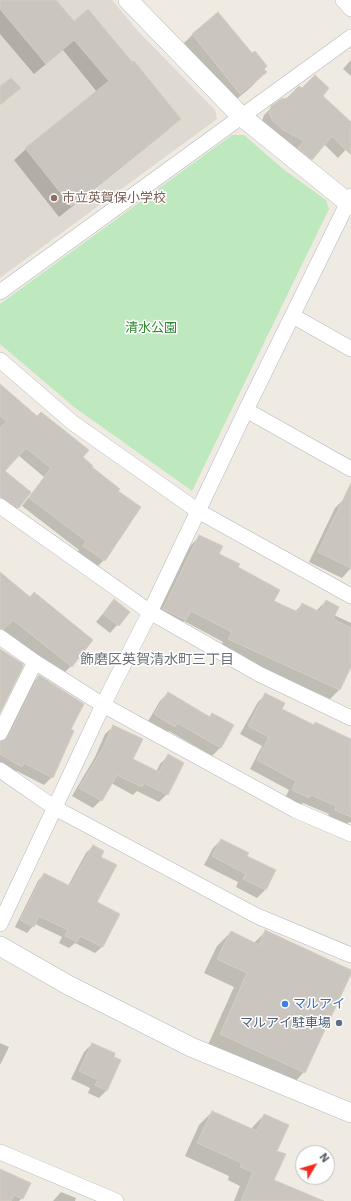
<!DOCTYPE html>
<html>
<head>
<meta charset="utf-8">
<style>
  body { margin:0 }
  #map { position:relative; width:351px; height:1201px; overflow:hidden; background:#efebe2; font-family:"Work Sans",sans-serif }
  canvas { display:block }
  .north { position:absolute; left:295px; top:1145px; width:40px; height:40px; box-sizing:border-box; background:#fff; border:1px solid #bdbfc1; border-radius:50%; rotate:52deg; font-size:11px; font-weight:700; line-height:16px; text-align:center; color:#5b5f64 }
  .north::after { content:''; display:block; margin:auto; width:14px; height:18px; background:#f52b22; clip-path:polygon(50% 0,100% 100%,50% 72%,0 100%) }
</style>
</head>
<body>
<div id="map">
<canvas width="351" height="1201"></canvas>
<div class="north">N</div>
</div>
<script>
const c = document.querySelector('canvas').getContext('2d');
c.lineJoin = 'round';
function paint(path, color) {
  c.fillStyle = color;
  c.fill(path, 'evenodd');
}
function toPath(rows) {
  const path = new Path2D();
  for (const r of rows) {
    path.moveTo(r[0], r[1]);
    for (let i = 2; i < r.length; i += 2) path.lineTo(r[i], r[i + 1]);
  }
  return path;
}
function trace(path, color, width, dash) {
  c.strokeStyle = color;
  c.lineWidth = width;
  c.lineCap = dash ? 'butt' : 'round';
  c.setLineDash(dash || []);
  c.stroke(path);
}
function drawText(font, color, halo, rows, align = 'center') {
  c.font = font + ' "Work Sans","Noto Sans JP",sans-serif';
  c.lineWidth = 3;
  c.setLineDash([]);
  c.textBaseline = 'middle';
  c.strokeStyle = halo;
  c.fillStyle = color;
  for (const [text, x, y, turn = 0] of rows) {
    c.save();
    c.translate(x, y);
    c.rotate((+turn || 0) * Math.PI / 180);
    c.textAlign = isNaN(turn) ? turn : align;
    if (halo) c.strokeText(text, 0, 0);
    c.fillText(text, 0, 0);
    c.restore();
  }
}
const education = toPath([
  [0,0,112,0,137,30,215,110,217,119,0,278]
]);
const green = toPath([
  [232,135,244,135,283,169,326,200,329,209,192,491,74,407,0,344,0,304]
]);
const shadow = toPath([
  [0,0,55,0,74,23,179,118,168,130,59,217,14,160,26,149,97,92,63,50,34,74,0,34],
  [218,14,266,72,249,89,223,110,175,52,192,35],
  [351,60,351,76,343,69],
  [321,96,351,123,351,144,338,158,324,144,304,167,291,156,297,149,274,137,262,121,264,115,272,107],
  [0,386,117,491,104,560,96,568,76,554,79,550,22,506,44,477,18,455,0,476],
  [19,484,31,493,10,516,0,506],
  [344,499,351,502,351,568,342,578,309,562,335,508],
  [200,536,272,601,295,612,302,604,316,611,326,601,334,615,351,623,351,665,339,690,330,699,220,648,223,642,184,621,176,629,154,618,190,546],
  [0,573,71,666,60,677,0,632],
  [114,600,129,612,110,633,96,622],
  [39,676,70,730,52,777,44,785,17,771,13,774,0,767,0,745,31,684],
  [168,693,209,717,212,714,233,725,220,748,212,756,169,731,166,734,147,723,160,701],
  [266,694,280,710,314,726,351,740,351,823,349,822,345,826,327,818,329,814,303,803,300,806,285,798,289,790,250,769,262,746,240,734,258,702],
  [114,726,132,759,156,772,160,764,168,756,167,794,159,802,137,791,133,795,111,783,101,800,93,808,72,796,95,757,105,734],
  [221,840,246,856,275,871,265,890,257,898,236,887,238,882,204,865,213,848],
  [93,846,100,857,96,903,118,914,102,947,95,953,75,943,69,948,59,943,62,937,35,924,27,933,15,927,38,881,44,874,68,886,86,853],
  [266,931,351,971,304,1072,291,1086,207,1047,234,987,204,973,217,946,231,932,254,943],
  [0,1043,9,1047,0,1065],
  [92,1044,107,1090,99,1098,88,1093,90,1088,71,1079,84,1052],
  [212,1112,251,1129,264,1115,276,1151,273,1181,301,1201,234,1201,240,1186,228,1180,229,1176,185,1156,199,1125],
  [0,1172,22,1198,19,1201,0,1201],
  [61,1192,76,1198,75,1201,53,1201]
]);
const building = toPath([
  [0,0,56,0,74,21,88,9,132,62,134,61,181,119,71,206,25,148,109,81,74,40,46,64,0,9,0,0],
  [218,12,252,53,255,51,267,66,264,69,267,72,240,94,192,34,218,12],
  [315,75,329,88,323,96,351,122,351,155,332,136,312,160,298,148,304,141,282,129,273,121,269,113,271,106,281,99,287,98,299,86,302,88,315,75],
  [11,78,21,88,0,105,0,86,11,78],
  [0,384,37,416,41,412,89,450,83,457,93,466,92,467,120,489,118,491,141,507,105,561,83,546,86,541,29,498,51,468,26,448,5,471,31,492,19,508,0,497,0,428,7,421,0,416,0,384],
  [351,483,351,568,318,552,351,483],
  [199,535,223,546,219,554,240,564,238,567,280,590,274,601,298,612,302,603,320,612,326,600,339,607,333,619,351,628,351,667,340,690,228,639,232,632,191,611,186,620,163,609,199,535],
  [0,572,30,597,34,592,93,640,72,667,13,620,4,629,0,628,0,572],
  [114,599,130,612,119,626,103,614,114,599],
  [0,649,23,664,23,667,0,713,0,649],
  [39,675,84,704,71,729,74,731,53,778,24,763,22,767,0,754,0,742,8,737,39,675],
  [168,692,210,717,212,713,234,725,221,748,177,723,175,727,154,714,168,692],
  [265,693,285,703,282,709,314,725,315,722,351,739,351,817,335,810,336,806,311,795,309,798,292,790,296,781,257,760,269,737,248,726,265,693],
  [113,725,143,739,133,759,159,772,168,754,184,763,168,795,144,783,142,787,117,775,102,801,79,788,103,748,113,725],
  [221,839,249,853,247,856,276,870,266,890,243,879,246,874,212,856,221,839],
  [93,845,104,851,101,857,117,865,97,902,120,914,103,947,80,936,77,942,65,936,68,930,39,916,34,927,20,920,44,873,70,886,93,845],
  [265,930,351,970,351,974,305,1073,220,1034,247,973,217,959,231,931,259,945,265,930],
  [92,1043,115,1053,114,1057,121,1060,107,1091,95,1085,98,1080,79,1071,92,1043],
  [212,1111,257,1131,264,1114,289,1125,277,1151,286,1154,274,1180,324,1201,241,1201,253,1172,240,1167,242,1163,197,1143,212,1111],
  [0,1169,31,1183,23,1199,14,1195,11,1201,0,1201,0,1169]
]);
const minor = toPath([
  [343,0,351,9],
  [0,292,351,37],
  [293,316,351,349],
  [0,360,73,423,198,511,351,596],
  [246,410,351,469],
  [0,506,150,612,259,674,351,718],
  [0,637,35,662,103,705,295,810,351,834],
  [0,733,35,662],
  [0,770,55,808,257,916,351,955],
  [0,924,103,705,150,612,246,410,351,196],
  [0,1152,116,1201]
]);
const tertiary = toPath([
  [128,0,241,116,351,205],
  [0,946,68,985,191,1047,351,1113]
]);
const markers = [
  [54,198,4,"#8d6e63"],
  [285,1004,4,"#3f7fe0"],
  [339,1023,4,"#5c6f8a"]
];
const educationNames = [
  ["市立英賀保小学校",62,198]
];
const parkNames = [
  ["清水公園",151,328]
];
const shopNames = [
  ["マルアイ",293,1004]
];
const serviceNames = [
  ["マルアイ駐車場",331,1023]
];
const neighbourhoodNames = [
  ["飾磨区英賀清水町三丁目",157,660]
];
paint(education, '#dfdad1');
paint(green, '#bee8bd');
paint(shadow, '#0003');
paint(building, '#cac6bf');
trace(building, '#d4cdc0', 1);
trace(minor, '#b5b9be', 16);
trace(tertiary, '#b5b9be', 20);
trace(minor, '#fff', 15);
trace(tertiary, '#fff', 19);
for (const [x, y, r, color] of markers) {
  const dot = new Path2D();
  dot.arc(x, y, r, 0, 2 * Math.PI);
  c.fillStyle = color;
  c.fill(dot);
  trace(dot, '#fff', 1.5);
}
drawText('13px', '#785e54', '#fff', educationNames, 'left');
drawText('13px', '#2e8730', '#fff', parkNames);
drawText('13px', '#366cbe', '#fff', shopNames, 'left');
drawText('13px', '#4e5e75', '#fff', serviceNames, 'right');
drawText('14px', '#6b7176', '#fff', neighbourhoodNames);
</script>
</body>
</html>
